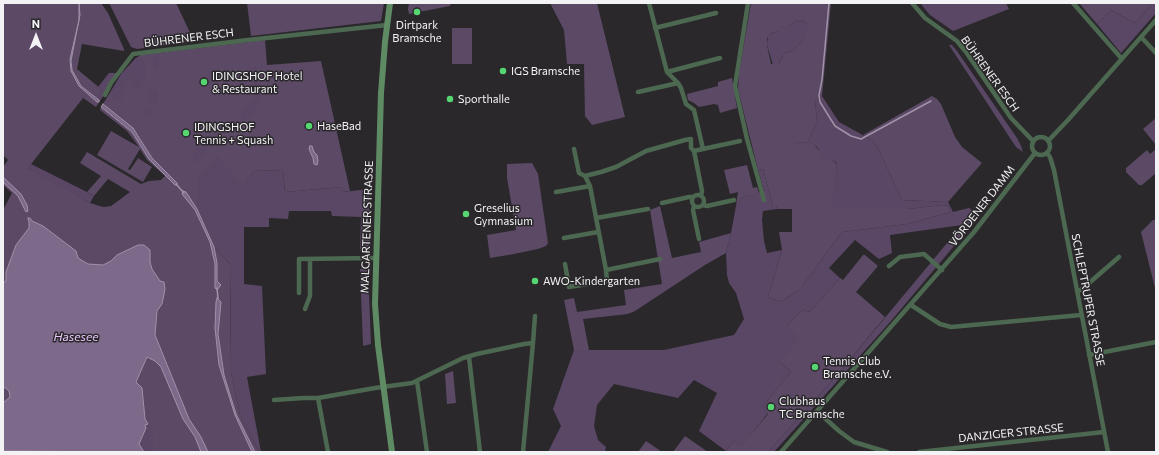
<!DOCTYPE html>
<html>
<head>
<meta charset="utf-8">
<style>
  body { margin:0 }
  #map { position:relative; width:1159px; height:455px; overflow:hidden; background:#2a282b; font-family:Commissioner,sans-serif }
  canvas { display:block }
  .frame { position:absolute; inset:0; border:4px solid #f3f2f4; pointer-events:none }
  .north { position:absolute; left:16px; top:16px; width:40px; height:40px; -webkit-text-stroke:3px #2a282b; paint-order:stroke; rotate:0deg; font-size:11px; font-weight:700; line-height:16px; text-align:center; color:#f3f2f4 }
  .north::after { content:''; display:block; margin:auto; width:14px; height:18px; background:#f3f2f4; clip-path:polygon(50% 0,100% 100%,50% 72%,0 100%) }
</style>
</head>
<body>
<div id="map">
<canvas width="1159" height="455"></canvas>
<div class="frame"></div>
<div class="north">N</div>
</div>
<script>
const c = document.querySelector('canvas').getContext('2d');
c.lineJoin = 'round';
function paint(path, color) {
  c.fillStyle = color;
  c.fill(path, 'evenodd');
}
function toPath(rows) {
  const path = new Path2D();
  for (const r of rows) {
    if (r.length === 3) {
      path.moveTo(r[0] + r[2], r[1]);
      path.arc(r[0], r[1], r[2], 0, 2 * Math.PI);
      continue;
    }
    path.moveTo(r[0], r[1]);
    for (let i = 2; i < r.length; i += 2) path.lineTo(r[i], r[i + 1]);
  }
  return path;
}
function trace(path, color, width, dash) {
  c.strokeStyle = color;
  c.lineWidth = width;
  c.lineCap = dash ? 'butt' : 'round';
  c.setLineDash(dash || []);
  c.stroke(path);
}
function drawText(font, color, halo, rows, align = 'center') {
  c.font = font + ' Commissioner,sans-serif';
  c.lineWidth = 3;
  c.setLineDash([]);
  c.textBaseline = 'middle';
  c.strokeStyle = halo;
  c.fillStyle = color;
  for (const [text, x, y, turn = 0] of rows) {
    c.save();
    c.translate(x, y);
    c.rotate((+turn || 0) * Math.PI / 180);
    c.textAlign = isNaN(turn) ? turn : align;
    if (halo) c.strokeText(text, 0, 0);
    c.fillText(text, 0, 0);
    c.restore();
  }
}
const green = toPath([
  [3,3,79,3,79,20,70,59,71,71,79,86,98,102,99,101,78,83,72,70,71,61,79,23,80,3,101,3,108,13,124,49,124,51,82,44,77,69,101,89,100,99,102,98,96,107,83,98,28,168,90,203,103,207,111,206,130,192,108,179,94,196,87,192,101,176,80,163,87,152,141,184,149,181,161,180,165,176,147,160,140,149,128,169,130,170,138,158,152,167,143,182,97,155,111,131,139,147,127,131,100,110,101,107,132,132,149,159,168,174,152,158,138,135,121,118,103,104,122,73,136,58,141,55,265,40,267,65,321,61,350,191,343,192,342,187,285,192,283,170,254,171,209,233,214,247,230,264,231,372,240,415,259,452,3,452,3,210,12,193,3,185,3,167,8,160,3,155],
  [109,3,176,3,194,41,137,49,131,47],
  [247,3,384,3,381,21,251,36],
  [409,3,451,3,450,6,409,14,408,9],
  [550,3,597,3,625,117,592,125,585,116,584,64,567,64,564,30],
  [751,3,831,3,822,96,815,101,817,121,809,140,806,143,794,142,815,145,825,160,831,160,835,162,837,165,832,209,908,209,943,205,948,206,951,212,907,224,842,232,800,289,781,302,768,297,782,250,779,232,792,232,792,209,777,209,776,206,773,206,763,169,758,170,738,89,739,73],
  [800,20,804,21,807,24,803,40,793,51,785,53,779,63,771,64,767,45,767,38,770,34,778,31,791,25,795,21],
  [1079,3,1152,3,1135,23,1111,10,1097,24],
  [452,28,472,28,472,64,452,64],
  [732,78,737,108,720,113,718,105,714,104,699,107,694,103,688,100,687,94,718,86,718,82],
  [932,96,937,99,941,104,955,137,962,147,982,163,948,202,902,200,877,146,870,139,863,135],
  [1156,118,1156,145,1143,129],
  [1156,149,1156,173,1142,185,1139,185,1126,172,1126,168,1147,150,1150,154],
  [532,163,538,174,548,243,546,246,538,249,514,254,490,258,487,235,516,230,507,178,507,164],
  [747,165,753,188,757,187,759,193,741,198,739,205,736,206,738,192,730,194,724,170],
  [660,206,672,258,701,252,699,242,731,233,726,253,705,265,635,311,628,314,583,319,589,350,574,350,564,300,574,298,577,312,626,305,624,290,662,284,650,210],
  [1153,220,1156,220,1156,292,1141,232],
  [863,255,865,255,878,266,856,292,885,317,839,373,768,452,728,452,726,451,734,441,741,446,768,414,763,406,791,372,780,362,787,326,802,310,810,312,840,278,843,280],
  [453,371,456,403,447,404,445,374],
  [685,436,708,452,673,452],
  [646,441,662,452,638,452]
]);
const forest = toPath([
  [920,3,1006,3,1009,9,953,31,930,15],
  [1152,3,1156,3,1156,13,1121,53,1097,24,1111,10,1135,23],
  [800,20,804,21,807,24,808,30,803,40,793,51,785,53,778,64,773,65,767,45,768,35,778,31,781,25,786,26,791,25,795,21],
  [949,45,952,45,957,51,1017,138,1021,146,1023,152,1016,147,1010,138],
  [160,52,160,68,159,70,155,71,154,71,153,53],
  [136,58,144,60,145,62,146,72,145,78,140,88,134,90,132,89,133,74,126,84,122,99,119,101,114,100,112,95,112,90,122,73],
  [253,66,256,67,260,85,263,96,261,101,244,124,239,128,234,128,233,125,239,123,241,120,241,108,249,104,254,98],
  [109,73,118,73,102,98,100,99,95,96,101,90,98,87],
  [148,90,157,90,158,91,157,102,155,103,149,102,148,100],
  [822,96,839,122,870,139,877,146,902,200,948,202,953,212,969,208,980,215,891,321,774,452,768,452,839,373,962,225,890,235,892,253,879,259,855,240,829,268,840,278,810,312,802,310,787,326,800,339,780,362,791,372,763,406,768,413,741,447,734,441,726,451,699,431,717,393,694,380,678,398,614,384,597,405,594,426,598,440,606,447,605,452,548,452,561,426,553,409,574,350,664,350,734,335,744,319,736,293,729,283,727,275,726,253,731,233,736,206,739,205,741,198,764,191,758,170,763,169,773,206,776,206,777,209,763,211,762,220,764,241,767,253,782,250,768,297,781,302,800,289,842,232,907,224,951,212,948,206,943,205,908,209,831,209,837,165,836,162,831,160,822,160,820,158,818,148,815,145,792,145,794,142,806,143,809,140,817,121,815,101],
  [148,111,4.5],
  [203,140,207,140,208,143,207,152,201,160,196,162,194,162,193,154],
  [217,156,243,185,254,171,283,170,285,192,342,187,343,192,369,189,370,250,360,251,361,217,332,216,331,211,289,211,288,219,269,218,269,227,244,227,244,284,262,286,266,374,247,377,261,452,259,452,240,415,231,372,230,264,214,247,197,209,198,176],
  [31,164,87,192,94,196,90,203,50,182,28,168],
  [368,268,371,344,363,346,360,269],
  [149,426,153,427,153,452,144,452,139,444,146,428]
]);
const water = toPath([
  [79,3,80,15,71,61,72,70,81,86,99,100,99,102,97,102,79,86,71,71,70,59,79,20,79,3],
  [103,104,133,128,152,158,177,183,177,185,175,185,149,159,132,132,101,107,103,104],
  [310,146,312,146,314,152,317,155,318,161,317,165,314,164,313,158,309,149,310,146],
  [3,177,21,194,27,205,28,211,26,212,18,196,3,182,3,177],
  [183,191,186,192,197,209,214,247,217,263,217,281,221,285,217,290,215,288,215,264,210,242,195,210,182,194,183,191],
  [28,218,30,218,32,221,43,226,76,251,78,258,88,264,103,265,111,261,117,255,138,245,144,245,150,250,150,262,152,269,160,281,164,282,165,289,162,304,157,311,155,335,189,419,201,437,208,452,201,452,195,437,183,419,161,367,155,361,147,357,136,382,142,388,145,419,148,424,145,425,146,428,139,444,144,452,3,451,3,403,10,397,9,391,3,386,3,283,6,281,6,272,16,245,29,228,29,222,28,218],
  [217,298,221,302,218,334,224,375,236,414,255,452,252,452,235,415,219,365,215,328,216,302,217,298]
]);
const stream = toPath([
  [829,3,822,80,819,95,820,102,835,126,851,136,861,139,931,101],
  [176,184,184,193],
  [217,288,218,299]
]);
const street = toPath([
  [748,3,735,86,747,139,764,200],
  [912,3,925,18,957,41,966,52,1011,118,1033,141],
  [1073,3,1122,59],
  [655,28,716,13],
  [1141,37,1156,53],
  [667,72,720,58],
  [638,92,678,83],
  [105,95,111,83,133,54,248,40,387,25],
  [1041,146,9],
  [1048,141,1068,120,1156,20],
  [574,149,579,173,585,176,601,172,616,167,646,151,685,140,691,139,691,148,694,151,703,149,694,110,686,104,681,88,678,83,667,72,649,3],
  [703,149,740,141],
  [694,151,702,191,701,196],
  [1047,153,1050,157,1054,170,1108,452],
  [585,176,590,186,606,270,660,259],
  [556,192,590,186],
  [698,201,6],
  [662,203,689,197,693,197],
  [703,205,707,206,734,200],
  [694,206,693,210,699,239],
  [596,218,648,209],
  [564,238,598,232],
  [565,264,569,287,607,281,606,270],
  [889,266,900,257,924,254,942,270],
  [1077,291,1081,290,1119,257],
  [299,293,299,259,376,258],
  [911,305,940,324,951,327,1081,315],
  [305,309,310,296,310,259],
  [1089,355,1156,342],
  [469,357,480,452],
  [417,381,427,452],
  [318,398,328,452],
  [274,400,303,398,318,398,375,388,412,383,463,358,477,354,524,344,533,343,535,316],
  [817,411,839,431,854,442,887,452],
  [523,452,533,343],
  [781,452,974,232,1035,153],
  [919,452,1104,432]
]);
const secondary = toPath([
  [390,3,385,42,381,93,375,304,378,345,392,452]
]);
const markers = [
  [417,12,4,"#56d671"],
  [503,71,4,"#56d671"],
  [204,82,4,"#56d671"],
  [450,99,4,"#56d671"],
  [309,126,4,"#56d671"],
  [186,133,4,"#56d671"],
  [466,214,4,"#56d671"],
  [535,281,4,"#56d671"],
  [815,367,4,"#56d671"],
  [771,407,4,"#56d671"]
];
const poiNames = [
  ["Dirtpark",417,25,"center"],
  ["Bramsche",417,38,"center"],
  ["IGS Bramsche",511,71],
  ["IDINGSHOF Hotel",212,76],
  ["& Restaurant",212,89],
  ["Sporthalle",458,99],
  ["HaseBad",317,126],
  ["IDINGSHOF",194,127],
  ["Tennis + Squash",194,140],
  ["Greselius",474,208],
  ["Gymnasium",474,221],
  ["AWO-Kindergarten",543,281],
  ["Tennis Club",823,361],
  ["Bramsche e.V.",823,374],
  ["Clubhaus",779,401],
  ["TC Bramsche",779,414]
];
const streetNames = [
  ["BÜHRENER ESCH",189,38,-7],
  ["BÜHRENER ESCH",990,74,54],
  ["VÖRDENER DAMM",982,206,-52],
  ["MALGARTENER STRASSE",367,227,-88],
  ["SCHLEPTRUPER STRASSE",1088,300,79],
  ["DANZIGER STRASSE",1011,433,-6]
];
const waterNames = [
  ["Hasesee",76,337]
];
paint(green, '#5b4965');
paint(forest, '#5a4765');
paint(water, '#7d6989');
trace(water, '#a092a9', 1);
trace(stream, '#a092a9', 1.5);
trace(street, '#4c6850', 4.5);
trace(secondary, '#5e8b64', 6);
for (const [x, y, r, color] of markers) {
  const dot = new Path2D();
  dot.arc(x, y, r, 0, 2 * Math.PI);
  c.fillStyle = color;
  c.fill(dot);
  trace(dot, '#2a282b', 1.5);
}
drawText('11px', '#f3f2f4', '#2a282b', poiNames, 'left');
drawText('11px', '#f3f2f4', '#2a282b', streetNames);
drawText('italic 12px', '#e9c6fe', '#2a282b', waterNames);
</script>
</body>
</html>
